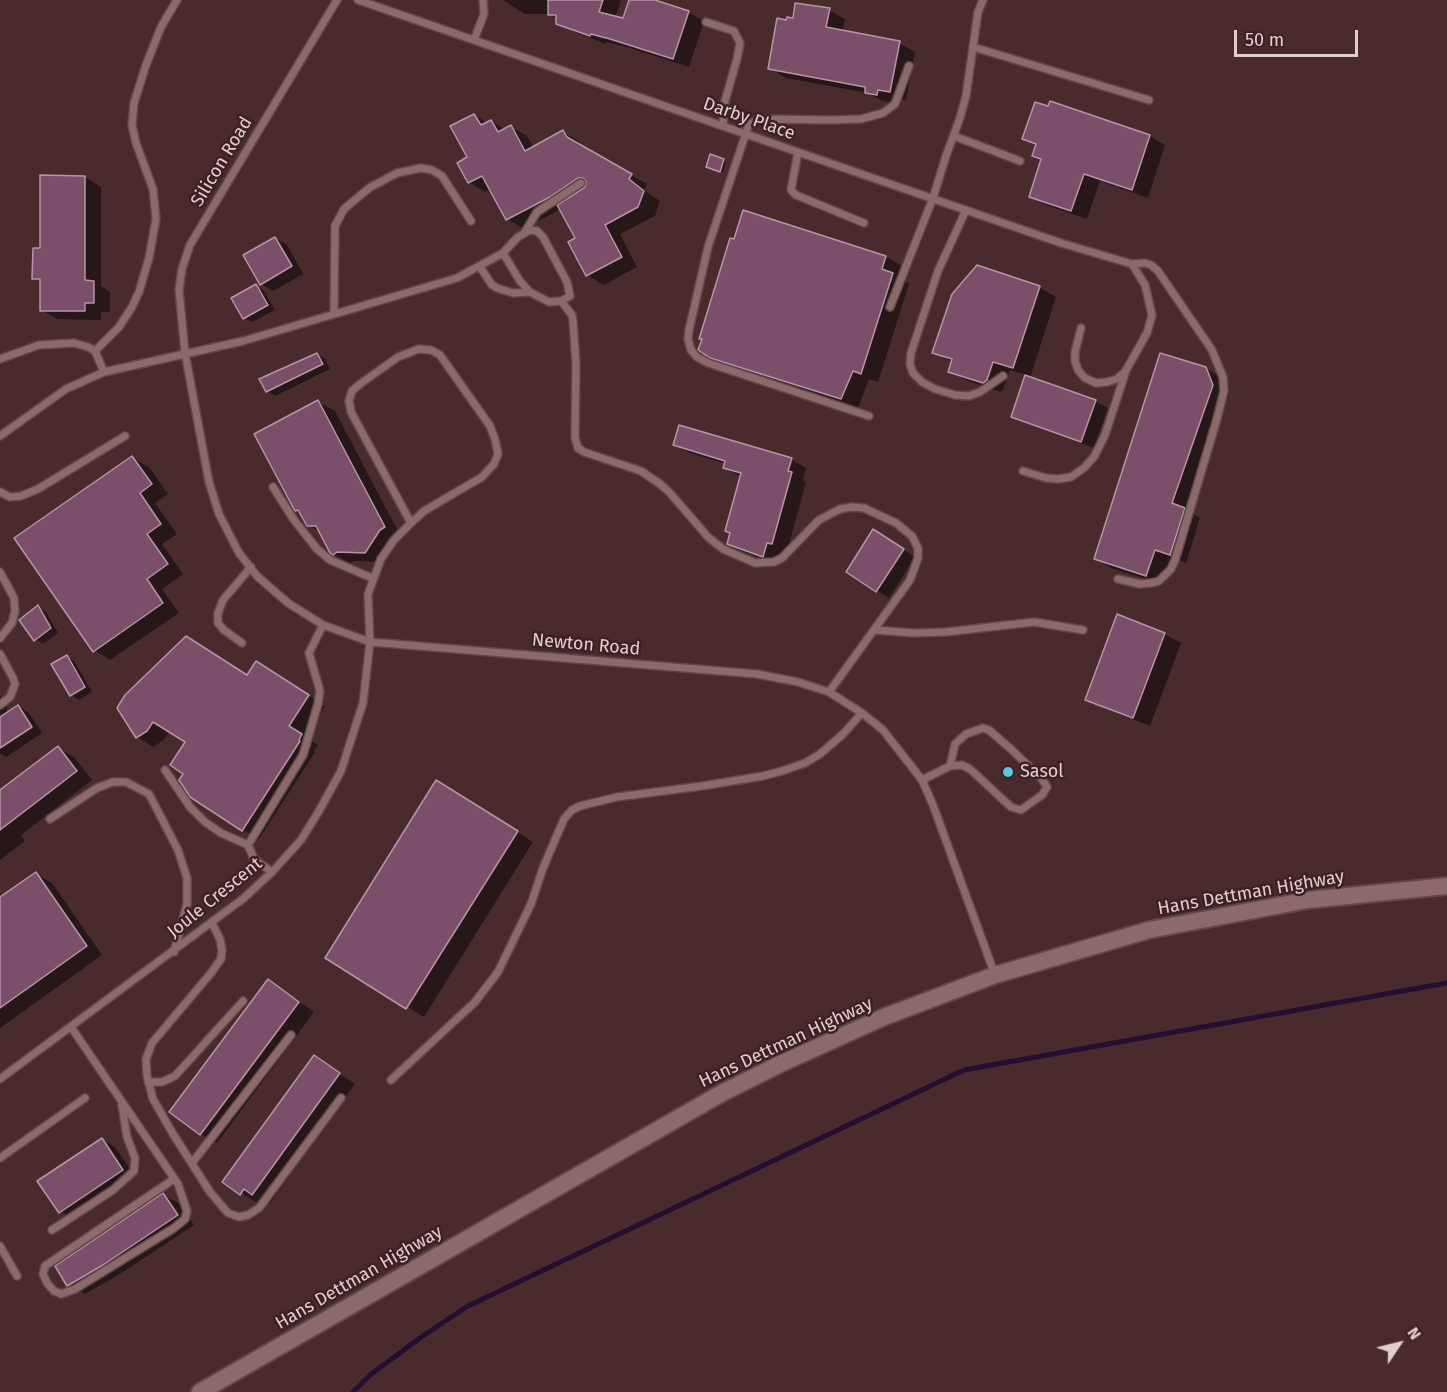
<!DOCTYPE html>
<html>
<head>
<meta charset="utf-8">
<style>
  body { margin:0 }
  #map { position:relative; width:1447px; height:1392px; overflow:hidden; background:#492b2d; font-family:"Fira Sans",sans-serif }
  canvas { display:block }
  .north { position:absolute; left:1369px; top:1314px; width:60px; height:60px; -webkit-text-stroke:4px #3e2124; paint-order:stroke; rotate:55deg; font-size:16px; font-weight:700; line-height:24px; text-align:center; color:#e3cecf }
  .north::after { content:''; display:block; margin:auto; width:21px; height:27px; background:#e3cecf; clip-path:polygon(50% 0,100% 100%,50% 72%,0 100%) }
  .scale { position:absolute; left:1234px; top:30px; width:124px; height:27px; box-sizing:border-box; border:3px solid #e3cecf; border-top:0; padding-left:8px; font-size:18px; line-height:21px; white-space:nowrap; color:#e3cecf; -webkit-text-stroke:4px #3e2124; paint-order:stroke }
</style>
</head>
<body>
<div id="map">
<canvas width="1447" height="1392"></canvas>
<div class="north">N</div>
<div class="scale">50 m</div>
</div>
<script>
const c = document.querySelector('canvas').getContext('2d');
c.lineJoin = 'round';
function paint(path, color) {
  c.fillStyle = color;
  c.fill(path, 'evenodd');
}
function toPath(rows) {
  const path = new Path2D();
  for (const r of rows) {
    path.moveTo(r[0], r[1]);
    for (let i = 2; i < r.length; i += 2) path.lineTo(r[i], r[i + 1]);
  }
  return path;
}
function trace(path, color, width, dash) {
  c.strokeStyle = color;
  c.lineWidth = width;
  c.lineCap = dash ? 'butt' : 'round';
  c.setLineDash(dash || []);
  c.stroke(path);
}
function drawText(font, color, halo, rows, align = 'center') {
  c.font = font + ' "Fira Sans",sans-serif';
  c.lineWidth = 5;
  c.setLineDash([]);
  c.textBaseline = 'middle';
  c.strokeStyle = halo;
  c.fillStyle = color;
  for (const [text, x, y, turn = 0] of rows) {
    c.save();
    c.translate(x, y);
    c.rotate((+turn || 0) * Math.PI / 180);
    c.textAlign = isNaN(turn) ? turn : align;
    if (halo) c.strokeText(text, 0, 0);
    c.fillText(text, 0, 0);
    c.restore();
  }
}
const shadow = toPath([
  [503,0,621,0,615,18,624,20,631,0,651,0,688,12,704,21,689,67,627,47,606,42,606,44,574,32,558,23,557,19,549,14,525,14],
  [829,10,845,19,842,32,899,43,915,52,906,100,894,98,893,103,882,101,868,93,786,78,770,68,787,22],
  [1051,103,1150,136,1165,145,1148,198,1100,181,1087,219,1046,205,1030,196,1043,160,1033,155,1037,146,1024,139],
  [474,115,488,123,491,121,506,130,511,127,527,136,534,148,563,132,580,142,583,148,647,184,644,190,660,201,655,216,620,234,637,267,604,285,587,275,577,239,561,209,524,229,507,219,491,189,485,192,469,182,469,158],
  [723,160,726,162,723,172,711,168],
  [85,177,101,187,101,286,110,292,110,312,101,312,101,320,58,319,41,310,41,282,34,278],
  [275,238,287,245,303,274,273,291,261,284],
  [886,257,902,266,899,278,909,284,878,382,869,379,858,408,728,366,710,356],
  [977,267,1040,288,1056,297,1030,378,1095,401,1108,408,1094,448,1025,423,1013,416,1027,375,1010,370,1003,390,1000,392,966,380,949,371,952,362,934,352],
  [256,286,264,291,275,310,252,322,244,318],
  [317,354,325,359,330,369,275,396,267,391],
  [1206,368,1222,378,1229,395,1188,511,1200,518,1186,563,1172,558,1162,584,1111,568,1095,558],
  [318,402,335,411,401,537,382,562,354,561,350,563,333,554,321,532,308,525,302,513,296,510],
  [675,445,791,459,806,468,803,480,806,482,787,552,782,550,779,564,744,552,728,544,741,477,725,468,726,464,690,453],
  [132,458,149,467,168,494,155,503,177,534,162,544,183,574,162,589,179,613,110,660,94,650],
  [886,538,915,557,889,598,848,572],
  [38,607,46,612,58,633,43,644,35,639],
  [1164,634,1181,643,1150,726,1104,708,1087,699],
  [67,657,74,661,92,692,79,700,71,695],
  [273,672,325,706,305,737,318,745,314,751,315,752,259,839,243,830,185,773,187,742,170,731,164,740,153,747,137,737,119,708],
  [0,695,7,707,6,713,18,706,29,713,42,733,6,757,0,753],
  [58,748,74,757,92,780,21,835,25,841,0,860,0,792],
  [453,792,533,842,424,1017,327,957],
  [36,874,52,883,102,955,0,1028,0,893,3,897],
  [269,981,314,1012,217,1143,201,1134],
  [314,1057,355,1084,270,1203,261,1198,257,1203,224,1181],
  [103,1140,115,1147,135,1177,72,1218,60,1211],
  [163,1195,180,1204,194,1225,120,1274,85,1294,69,1285]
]);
const stream = toPath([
  [353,1392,370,1375,420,1338,468,1306,964,1070,1447,983]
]);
const building = toPath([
  [548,0,603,0,599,12,623,18,629,0,655,0,689,11,673,59,610,39,591,34,590,36,556,24,556,15,548,15,548,0],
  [795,3,830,8,826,27,900,41,890,92,878,90,877,95,865,93,865,87,768,69,777,18,786,20,787,17,793,18,795,3],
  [1050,101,1150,135,1132,190,1084,174,1071,211,1029,197,1041,159,1032,156,1036,144,1022,139,1035,102,1048,106,1050,101],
  [474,114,481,125,491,120,498,132,511,125,525,151,563,130,567,137,632,174,629,179,644,191,638,207,605,225,622,257,586,276,568,242,575,238,557,205,585,187,586,182,583,178,578,178,550,197,506,220,482,176,468,183,457,163,467,157,450,126,474,114],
  [710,154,724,159,720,172,706,167,710,154],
  [40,175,85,176,85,280,94,281,94,303,85,303,85,311,40,311,40,279,32,279,33,248,40,248,40,175],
  [743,210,886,256,882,269,893,273,861,374,853,371,841,399,710,358,698,350,702,339,699,339,730,238,734,239,743,210],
  [275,237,292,266,260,285,243,255,275,237],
  [977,265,1040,286,1013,368,993,362,987,380,983,383,948,372,952,359,932,353,952,294,977,265],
  [256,284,268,305,243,319,231,298,256,284],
  [317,353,323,364,266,392,259,379,317,353],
  [1160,353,1206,367,1213,385,1172,503,1185,508,1170,555,1155,550,1146,576,1094,559,1160,353],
  [1025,375,1096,400,1081,442,1011,417,1025,375],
  [318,400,385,527,380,530,365,553,337,552,333,555,330,553,316,526,307,526,298,510,295,511,254,434,318,400],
  [679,425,792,458,788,471,792,472,772,544,767,543,763,557,727,544,730,533,725,531,741,473,723,468,725,461,673,445,679,425],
  [132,456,152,484,140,493,161,524,147,534,168,564,147,579,163,603,93,652,14,538,132,456],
  [873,529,904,549,876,592,846,572,873,529],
  [38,605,51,628,34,641,19,620,38,605],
  [1117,614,1165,633,1133,718,1085,700,1117,614],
  [186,636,247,675,256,661,309,695,289,726,302,734,299,740,300,741,242,831,190,797,179,780,183,774,170,765,185,742,153,722,147,731,136,738,117,708,125,695,186,636],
  [67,655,85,687,70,696,51,664,67,655],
  [18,705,32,727,0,748,0,717,18,705],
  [58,746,77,771,0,830,0,790,58,746],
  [436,780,518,831,406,1009,325,958,436,780],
  [36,872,87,946,0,1008,0,897,36,872],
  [268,979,299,1002,200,1135,169,1112,268,979],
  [314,1055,340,1073,252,1195,244,1189,240,1195,222,1182,314,1055],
  [102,1138,123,1170,59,1213,37,1181,102,1138],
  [163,1193,178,1215,103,1265,67,1286,55,1266,163,1193]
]);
const service = toPath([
  [337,0,190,245,182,269,179,290,185,353,209,482,219,514,239,553,257,576,288,603,323,625,370,642,757,674,798,682,829,692,862,713,883,730,922,780,933,805,995,975],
  [358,0,1061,243,1132,264,1145,263,1151,265,1158,271,1212,350,1223,377,1224,391,1217,419,1175,560,1171,569,1159,581,1151,583,1140,584,1118,579],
  [706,22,734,31,740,43,737,59,725,101,723,126],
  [474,40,484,14,483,0],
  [973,47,1149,100],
  [954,136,1020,161],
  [798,152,791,190,796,195,864,223],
  [966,210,938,271,911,353,910,364,913,373,922,382,935,389,955,395,969,396,980,392,1003,376],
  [525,232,537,212,581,183],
  [480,267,492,285,497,288,513,293,530,292],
  [561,301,572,315,573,321,576,364,575,438,578,448,584,452,641,471,660,484,670,493,708,537,723,549,755,563,774,562,782,558,819,520,840,509,852,507,864,508,896,523,912,536,918,548,918,558,910,580,829,692],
  [890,307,933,198,946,156,960,118,966,96,978,12,983,0],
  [334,314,335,226,344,209,369,188,397,173,421,168,432,170,442,176,471,221],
  [1081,328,1075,352,1075,361,1078,370,1085,378,1096,383,1107,382,1117,379,1125,372,1147,333,1152,315,1145,285,1132,264],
  [95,351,119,327,132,307,139,292,149,258,156,219,153,189,136,143,132,125,134,103,146,65,161,27,177,0],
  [0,359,39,345,74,343,88,347,95,351,104,372],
  [869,416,708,363,697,357,691,350,688,339,689,330,708,247,749,124,762,119,833,120,861,119,883,113,895,104,909,66],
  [0,436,66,389,104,372,243,341,457,278,503,253,518,237,530,230,537,231,543,237,567,282,570,296,561,301,549,302,530,292,520,281,503,253],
  [1023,471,1046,478,1058,479,1071,477,1085,467,1094,457,1105,435,1125,374],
  [273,487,294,520,317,549,330,560,372,578],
  [0,492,10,497,21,496,38,489,125,436],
  [0,572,14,598,15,611,12,623,0,638],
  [876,630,913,633,946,632,1034,622,1083,630],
  [242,643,224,630,218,623,218,613,223,600,251,567],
  [0,654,13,678,15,684,10,697,0,705],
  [165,770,190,807,205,822,221,833,248,845],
  [922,780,950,766,962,765,970,769,1011,807,1021,810,1042,795,1047,787,1042,779,1012,750,989,730,983,728,966,734,955,744,950,766],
  [50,819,97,788,113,782,126,782,149,794,178,850,187,878,187,904,174,952],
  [272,872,254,859,248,845,303,755,318,704,320,691,309,653,323,625],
  [212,923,220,939,222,950,221,959,211,973,152,1043,146,1059,147,1076,153,1099,173,1134,210,1192,228,1213,239,1217,248,1215,259,1208,341,1098],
  [71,1027,178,1184,187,1211,185,1219,174,1228,75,1289,61,1294,54,1291,47,1283,43,1274,45,1266,174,1179],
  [0,1079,244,898,272,872,301,840,319,811,341,771,363,703,370,642,368,594,381,559,394,540,411,523,424,511,482,477,494,464,498,454,495,439,490,426,440,355,431,350,419,349,398,357,360,384,352,391,349,401,351,412,411,523],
  [391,1080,475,1002,498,972,531,904,543,868,564,819,572,810,580,806,617,797,702,786,763,776,782,771,805,763,820,754,842,735,862,713],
  [148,1082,162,1082,175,1076,243,1001],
  [0,1158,85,1098],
  [192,1163,291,1035],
  [52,1230,113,1190,134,1171,135,1158,127,1137,122,1105],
  [0,1246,17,1276]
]);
const tertiary = toPath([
  [200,1392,722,1093,780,1064,884,1017,995,975,1149,930,1308,900,1447,886]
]);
const markers = [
  [1008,772,6,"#58c9e3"]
];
const streetNames = [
  ["Darby Place",749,119,19],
  ["Silicon Road",222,162,-59],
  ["Newton Road",586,645,5],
  ["Hans Dettman Highway",1251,893,-10],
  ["Joule Crescent",215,898,-39],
  ["Hans Dettman Highway",786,1043,-25],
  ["Hans Dettman Highway",359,1278,-30]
];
const poiNames = [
  ["Sasol",1020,772]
];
paint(shadow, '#0007');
trace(stream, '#240e31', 5);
paint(building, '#7b4f6a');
trace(building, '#b596a8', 1.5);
trace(service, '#61474a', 10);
trace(tertiary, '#61474a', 20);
trace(service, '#8c696b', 7);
trace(tertiary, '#8c696b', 16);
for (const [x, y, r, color] of markers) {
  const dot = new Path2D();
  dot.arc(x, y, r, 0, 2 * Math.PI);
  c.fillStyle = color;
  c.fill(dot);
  trace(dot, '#3e2124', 2);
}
drawText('18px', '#e3cecf', '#3e2124', streetNames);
drawText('18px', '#e3cecf', '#3e2124', poiNames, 'left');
</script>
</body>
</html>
